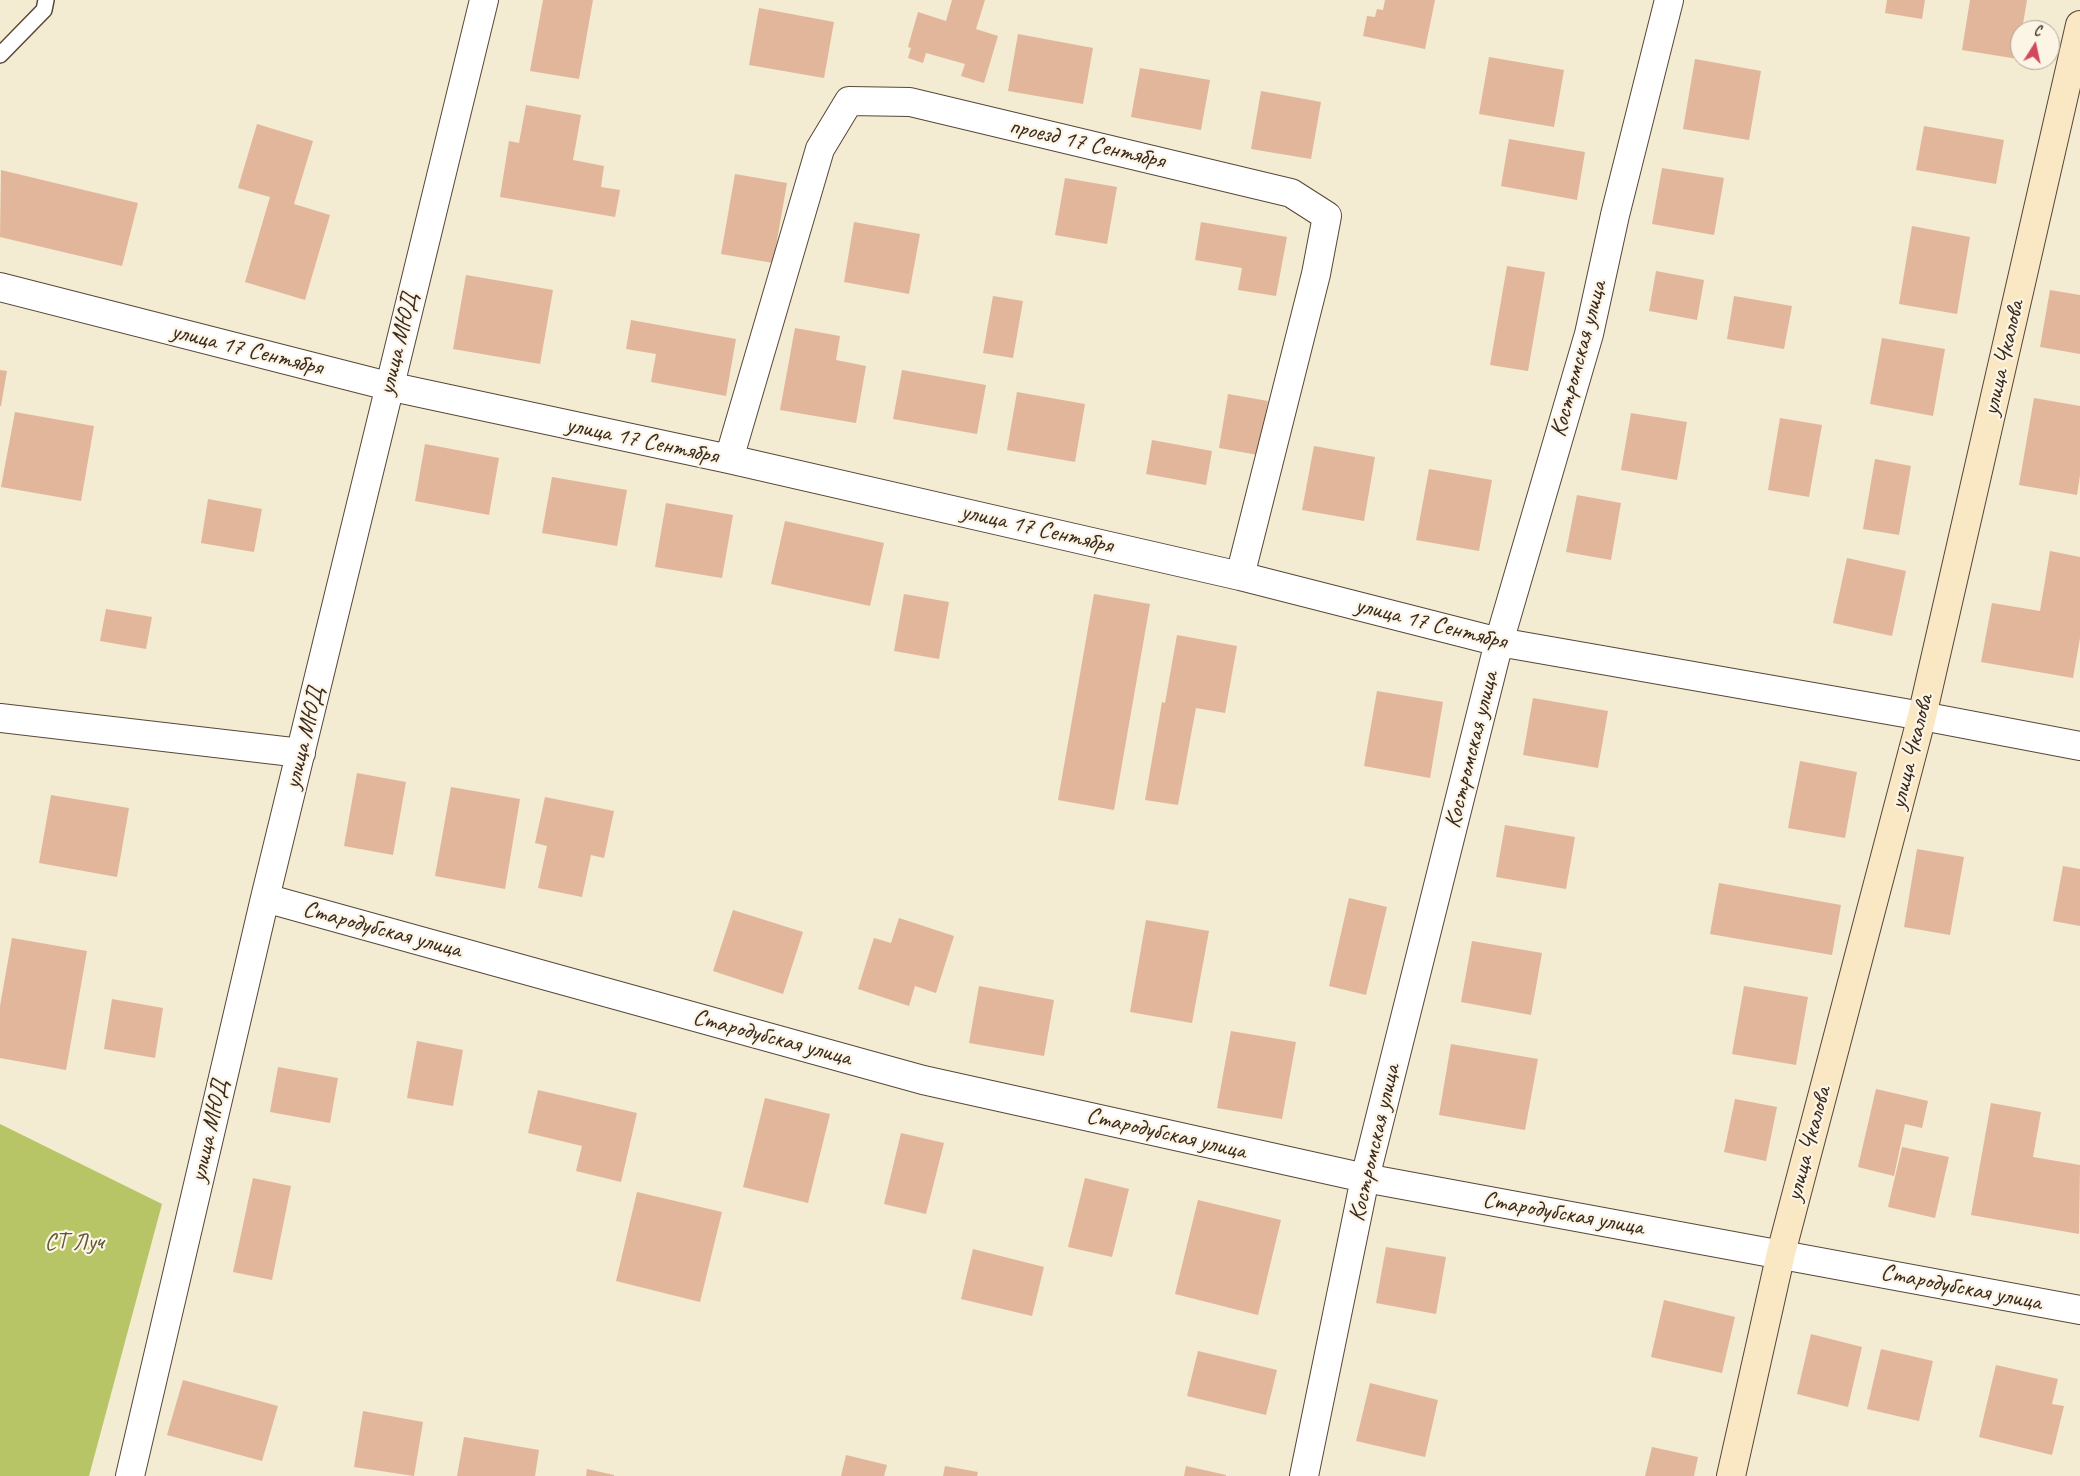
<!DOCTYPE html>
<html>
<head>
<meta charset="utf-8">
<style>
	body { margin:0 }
	#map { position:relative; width:2080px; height:1476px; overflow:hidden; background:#f3ebd2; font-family:Caveat,sans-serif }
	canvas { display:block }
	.north { position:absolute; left:2010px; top:20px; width:50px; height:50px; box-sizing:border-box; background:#fcf5e5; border:1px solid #afa495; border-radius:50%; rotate:10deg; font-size:14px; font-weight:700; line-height:20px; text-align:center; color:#3b2a1e }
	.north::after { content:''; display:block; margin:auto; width:18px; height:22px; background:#d1495b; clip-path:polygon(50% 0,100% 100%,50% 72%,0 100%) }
</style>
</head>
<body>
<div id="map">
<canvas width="2080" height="1476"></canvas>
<div class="north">С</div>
</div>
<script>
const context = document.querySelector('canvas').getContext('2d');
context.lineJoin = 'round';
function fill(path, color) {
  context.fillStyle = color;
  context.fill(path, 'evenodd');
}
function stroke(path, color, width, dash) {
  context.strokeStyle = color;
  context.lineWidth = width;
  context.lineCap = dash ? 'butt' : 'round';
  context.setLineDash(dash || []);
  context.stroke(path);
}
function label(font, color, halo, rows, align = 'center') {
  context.font = font + ' Caveat,sans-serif';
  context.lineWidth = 4.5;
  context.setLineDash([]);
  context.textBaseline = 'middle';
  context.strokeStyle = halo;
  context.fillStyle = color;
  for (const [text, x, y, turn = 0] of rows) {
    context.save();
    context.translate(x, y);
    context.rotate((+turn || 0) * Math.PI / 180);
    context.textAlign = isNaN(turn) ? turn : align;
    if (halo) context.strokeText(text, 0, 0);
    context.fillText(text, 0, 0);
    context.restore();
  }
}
fill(new Path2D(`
	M0 1124 162 1204 89 1476H0Z`), '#b8c567');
fill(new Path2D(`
	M543 0H593L579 79 530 71Z
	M952 0H985L976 29 998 36 984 83 961 76 965 64 926 53 923 63 908 58 911 48 908 47 918 12 946 21Z
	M1385 0H1435L1425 49 1363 36 1367 16 1375 17 1377 9 1383 10Z
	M1887 0H1925L1922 19 1885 13Z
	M1970 0H2027L2022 30H2020L2018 59 1962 50Z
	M759 8 834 22 824 78 749 65Z
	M1018 34 1093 48 1083 104 1008 91Z
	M1489 57 1564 70 1554 127 1479 114Z
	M1695 59 1761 71 1749 140 1683 129Z
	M1140 68 1210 80 1201 130 1131 117Z
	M1261 91 1321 102 1311 159 1251 149Z
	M526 105 581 115 573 160 604 166 601 187 620 190 615 217 500 197 509 141 519 143Z
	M257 124 313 141 294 204 330 215 305 300 245 282 270 197 238 188Z
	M1924 126 2004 140 1996 184 1916 170Z
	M1509 139 1585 152 1577 200 1501 186Z
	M1662 168 1724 178 1714 235 1652 224Z
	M1 170 138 203 122 266 0 237Z
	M735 174 787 183 773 263 721 254Z
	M1065 178 1117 187 1107 244 1055 235Z
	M854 222 920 234 909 294 844 282Z
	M1201 222 1287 237 1276 296 1238 290 1242 268 1195 260Z
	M1912 226 1970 237 1957 314 1899 304Z
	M1507 266 1545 272 1528 371 1490 365Z
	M1656 271 1704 280 1697 320 1649 311Z
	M466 275 553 290 540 364 453 349Z
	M2050 290 2080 295V354L2040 347Z
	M993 296 1023 301 1013 358 983 353Z
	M1734 296 1792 306 1784 349 1727 339Z
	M631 320 736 339 726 396 651 382 656 354 626 349Z
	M795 328 840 336 836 360 866 366 856 423 780 410Z
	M1882 338 1945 349 1933 416 1870 404Z
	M0 370 7 371 1 406H0Z
	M902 370 986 385 977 434 893 419Z
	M1017 392 1085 404 1075 462 1007 450Z
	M1228 394 1268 401 1258 455 1219 448Z
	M2034 398 2080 406V475L2077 495 2019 485Z
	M15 412 94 426 81 501 1 487Z
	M1631 413 1687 422 1677 480 1621 470Z
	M1780 418 1822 425 1809 497 1768 490Z
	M1152 440 1212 451 1206 485 1146 474Z
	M425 444 499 458 489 515 415 501Z
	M1314 446 1375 457 1364 521 1302 510Z
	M1875 459 1911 466 1899 535 1863 529Z
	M1429 469 1492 480 1479 551 1416 540Z
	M552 477 627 490 617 546 542 533Z
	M1577 495 1621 503 1611 560 1566 552Z
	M208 499 262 509 254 552 201 543Z
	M666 503 733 515 722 578 655 567Z
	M785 521 884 543 870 606 771 584Z
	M2050 551 2080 557V638L2073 678 1981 662 1992 603 2040 611Z
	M1847 558 1906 571 1892 636 1833 623Z
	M904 594 949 602 939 659 894 651Z
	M1094 594 1150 604 1114 810 1058 800Z
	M106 609 152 617 146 649 100 641Z
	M1177 635 1237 646 1225 713 1196 708 1178 805 1145 800 1162 702 1165 703Z
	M1377 691 1443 702 1430 778 1364 766Z
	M1533 698 1608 711 1598 768 1523 755Z
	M1800 761 1857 772 1845 838 1788 828Z
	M357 773 406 782 393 855 344 846Z
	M451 787 520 799 505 889 435 876Z
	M51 795 129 808 117 877 39 863Z
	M545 797 614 811 604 858 591 855 582 897 538 888 547 846 535 843Z
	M1505 825 1575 837 1566 889 1496 877Z
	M1917 849 1964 857 1950 935 1904 927Z
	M2063 866 2080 869V926L2053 921Z
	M1719 883 1841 905 1832 955 1710 934Z
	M1349 898 1387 907 1366 995 1329 986Z
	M733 910 803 932 783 994 713 971Z
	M899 918 954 936 936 993 915 986 909 1006 858 989 874 938 891 943Z
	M1146 920 1209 931 1192 1023 1130 1012Z
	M12 938 87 951 66 1070 0 1058V1006Z
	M1472 941 1542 953 1531 1015 1461 1002Z
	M979 986 1054 1000 1044 1056 969 1043Z
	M1744 986 1808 997 1796 1065 1732 1054Z
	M112 999 163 1008 155 1058 104 1049Z
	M1231 1031 1296 1042 1282 1119 1217 1108Z
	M417 1041 463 1050 453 1106 407 1098Z
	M1451 1044 1538 1059 1525 1130 1439 1115Z
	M278 1067 338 1078 330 1123 270 1112Z
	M1876 1089 1928 1101 1922 1128 1905 1124 1894 1176 1858 1167Z
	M538 1090 637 1113 621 1182 576 1171 582 1146 528 1133Z
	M765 1098 830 1114 808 1203 743 1187Z
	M1735 1099 1777 1107 1766 1161 1724 1152Z
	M1991 1103 2041 1112 2033 1157 2080 1165 2079 1234 1971 1215Z
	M901 1133 944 1143 926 1214 884 1204Z
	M1902 1147 1949 1157 1935 1218 1888 1207Z
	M253 1178 291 1186 272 1280 233 1272Z
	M1085 1178 1129 1189 1112 1257 1068 1247Z
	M637 1192 722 1212 700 1302 616 1281Z
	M1198 1200 1281 1220 1258 1315 1175 1294Z
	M1386 1247 1446 1257 1436 1314 1376 1303Z
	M973 1249 1044 1267 1032 1316 961 1299Z
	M1664 1300 1735 1317 1722 1373 1651 1357Z
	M1811 1334 1862 1347 1848 1407 1797 1394Z
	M1881 1349 1933 1361 1919 1421 1867 1409Z
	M1198 1351 1277 1370 1266 1415 1187 1396Z
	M1996 1365 2058 1379 2052 1404 2064 1406 2052 1455 1979 1437Z
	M183 1380 278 1406 262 1461 167 1435Z
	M1370 1383 1438 1400 1425 1457 1356 1441Z
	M363 1411 423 1422 414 1476 354 1467Z
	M464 1437 539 1450 535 1476H457Z
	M1652 1447 1698 1457 1694 1476H1645Z
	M846 1455 887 1465 884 1476H841Z
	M945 1466 978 1472 977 1476H943Z
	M1186 1466 1226 1475V1476H1184Z
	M587 1469 614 1475V1476H586Z`), '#e2b69b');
const lane = new Path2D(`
	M0 55 44 10 46 0`);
const street = new Path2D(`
	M0 287 388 386 729 459 1240 576 1499 642 1922 716 2080 746
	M729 459 820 149 849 101 910 102 1291 193 1327 216 1316 274 1240 576
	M0 718 301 753
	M265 898 923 1080 1365 1178 2080 1310
	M130 1476 265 898 484 0
	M1304 1476 1365 1178 1499 642 1589 334 1615 215 1669 0`);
const secondary = new Path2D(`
	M1731 1476 1781 1253 1922 716 2080 25`);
stroke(lane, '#574739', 18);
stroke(street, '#574739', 30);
stroke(secondary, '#574739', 30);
stroke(lane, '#fff', 15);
stroke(street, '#fff', 28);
stroke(secondary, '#fae7c3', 28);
label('24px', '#3b2a1e', '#fcf5e5', [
	["проезд 17 Сентября",1087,144,13],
	["улица МЮД",399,344,-76],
	["улица 17 Сентября",247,350,14],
	["улица Чкалова",2004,358,-77],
	["Костромская улица",1579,359,-75],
	["улица 17 Сентября",642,441,12],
	["улица 17 Сентября",1037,529,13],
	["улица 17 Сентября",1431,624,14],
	["улица МЮД",305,738,-76],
	["Костромская улица",1472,750,-76],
	["улица Чкалова",1912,752,-76],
	["Стародубская улица",382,930,15],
	["Стародубская улица",772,1038,15],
	["улица МЮД",210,1131,-77],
	["Стародубская улица",1166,1134,13],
	["Костромская улица",1375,1143,-77],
	["улица Чкалова",1809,1144,-75],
	["Стародубская улица",1563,1214,10],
	["Стародубская улица",1961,1288,11]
]);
label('24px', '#605834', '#fcf5e5', [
	["СТ Луч",74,1243]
]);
</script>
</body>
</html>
